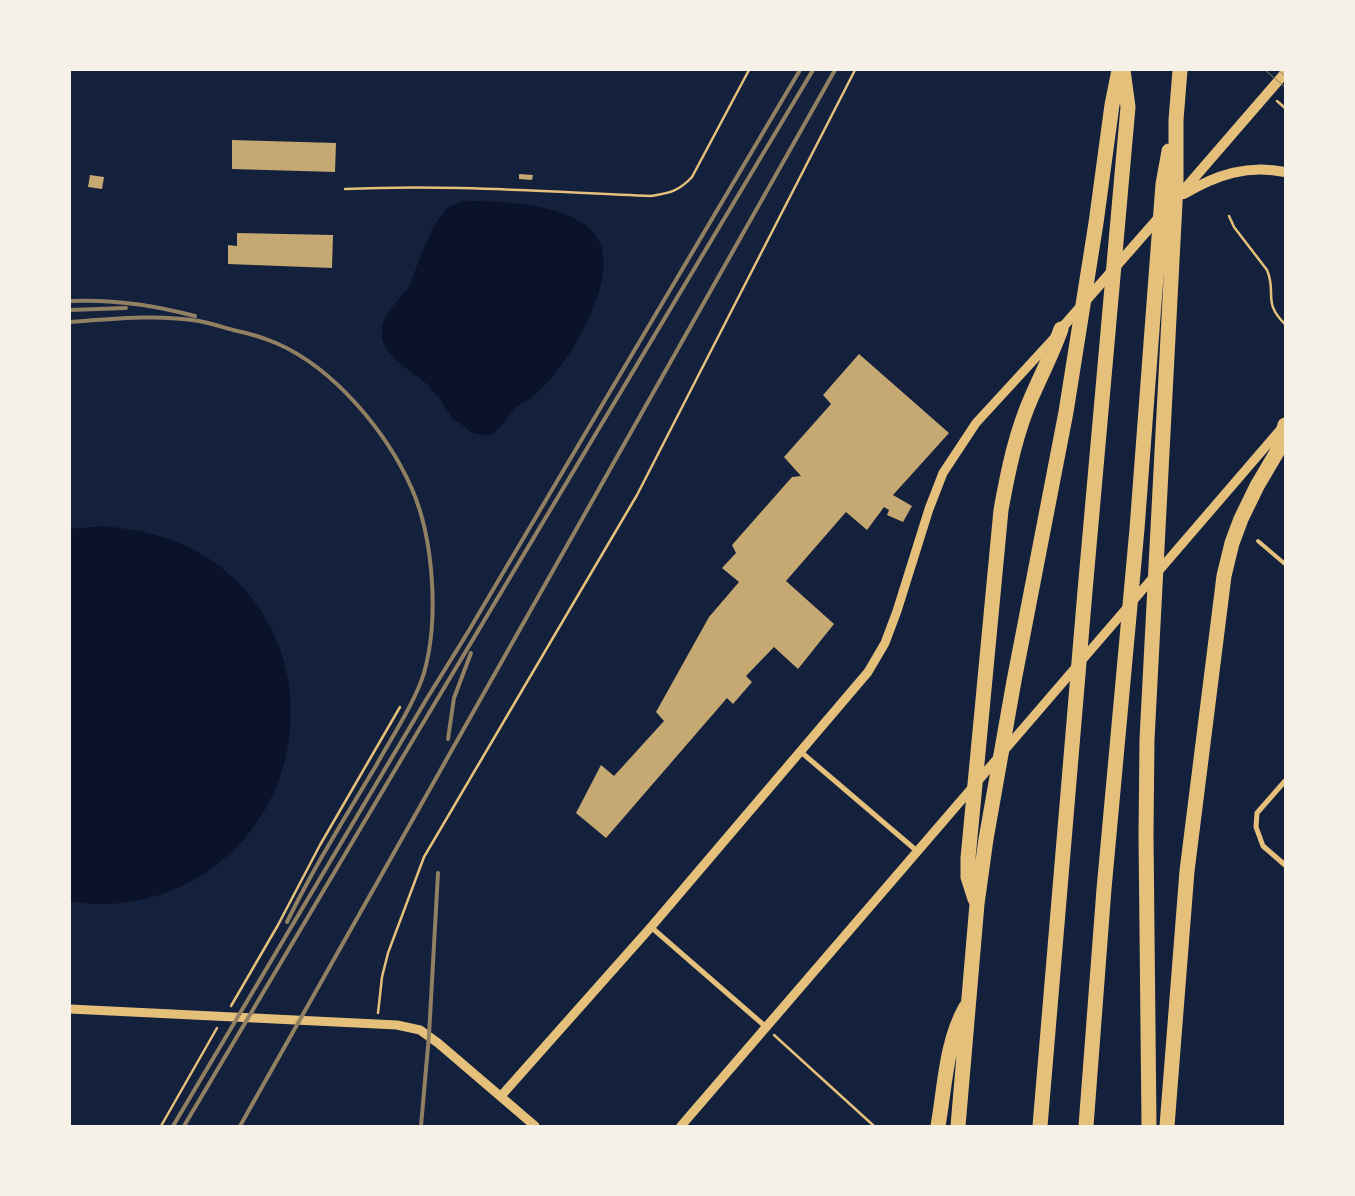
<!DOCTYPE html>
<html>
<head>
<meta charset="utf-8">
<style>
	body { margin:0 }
	#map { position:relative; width:1355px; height:1196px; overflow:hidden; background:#14213d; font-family:Quicksand,sans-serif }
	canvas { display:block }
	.frame { position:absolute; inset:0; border:71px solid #f6f1e7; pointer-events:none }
</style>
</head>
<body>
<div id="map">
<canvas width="1355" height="1196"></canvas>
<div class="frame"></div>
</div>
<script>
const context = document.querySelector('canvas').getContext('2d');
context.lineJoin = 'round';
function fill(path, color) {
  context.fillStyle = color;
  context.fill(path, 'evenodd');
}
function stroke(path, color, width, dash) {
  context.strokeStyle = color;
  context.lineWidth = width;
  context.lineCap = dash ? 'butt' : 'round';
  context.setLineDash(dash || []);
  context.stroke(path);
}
fill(new Path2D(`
	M464 201C500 201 578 203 598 239 618 275 579 343 557 371 550 380 541 390 533 396 527 401 519 404 514 409 509 414 505 422 500 427 497 431 492 433 488 436L473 433 452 418 442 402 428 385 402 365 388 352 382 340V325L388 312 409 287 422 252 434 226 448 207Z
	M102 526C136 529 166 535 196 551 327 623 320 813 190 882 154 901 111 909 70 901V529Z`), '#0b132b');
fill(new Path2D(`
	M232 140 336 143 335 172 232 169Z
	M519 174 533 175 532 180 519 179Z
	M90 175 104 177 102 189 88 187Z
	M237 233 333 235 332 268 228 264V245L237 246Z
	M859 354 949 433 893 495 912 506 903 522 887 515 889 510 884 507 867 530 846 512 786 581 834 624 798 669 774 647 746 676 752 682 733 704 727 698 606 838 576 813 601 765 614 776 664 721 656 712 709 617 739 582 722 568 736 553 732 545 792 477 801 476 784 457 831 404 823 395Z`), '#c6a872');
stroke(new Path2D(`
	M1277 101 1285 108
	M345 189C447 184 549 192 651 196 670 193 679 191 692 177L749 70
	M1229 216 1234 227 1267 270C1277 293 1262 302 1285 324
	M231 1006 278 925 320 845 400 707
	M378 1013 382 977 388 953 424 857 637 495 855 70
	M774 1035 874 1126
	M161 1126 217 1028`), '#e5c07b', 2.5);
stroke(new Path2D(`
	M1258 541 1285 564`), '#e5c07b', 4);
stroke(new Path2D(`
	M801 752 917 851
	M1285 781 1257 813 1256 827 1263 846 1285 865
	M651 927 766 1027`), '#e5c07b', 5);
stroke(new Path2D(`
	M70 1009 397 1025 420 1030 438 1043 535 1126
	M501 1096 651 927 868 672 885 643 897 611 929 509 943 473 976 423 1055 337
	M681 1126 1280 430`), '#e5c07b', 9);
stroke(new Path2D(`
	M1184 194C1216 175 1248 164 1285 172
	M1176 199 1285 73
	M1061 329 1161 215`), '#e5c07b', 10);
stroke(new Path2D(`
	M975 899 968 877V858L1001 510C1008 471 1016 432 1032 396 1042 373 1053 352 1061 329
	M938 1126C945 1086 946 1042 966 1007
	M958 1126 977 904 986 839 1014 681 1066 412 1096 223 1112 105 1119 70
	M1040 1126 1085 591 1128 107 1123 70
	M1086 1126 1104 889 1137 529 1163 184 1169 151
	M1149 1126 1146 834 1147 739 1176 184V120L1180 70
	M1167 1126 1187 871 1224 576 1232 543 1241 519 1257 486 1277 452 1285 425`), '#e5c07b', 15);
stroke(new Path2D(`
	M1265 70 1285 87
	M1278 70 1285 76`), '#918062', 1);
stroke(new Path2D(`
	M70 301C113 299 154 305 195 316
	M70 310 126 308
	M70 322C112 319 157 314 199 321 210 323 222 327 233 330 247 333 262 337 276 343 334 368 387 432 412 489 434 540 439 620 424 673 415 702 392 737 377 764 346 816 314 867 287 922
	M448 739 454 698 471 653
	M173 1126 426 700 468 632 800 70
	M184 1126C392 773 603 422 813 70
	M240 1126 835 70
	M421 1126 429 1035 438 873`), '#918062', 4);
</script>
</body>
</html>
